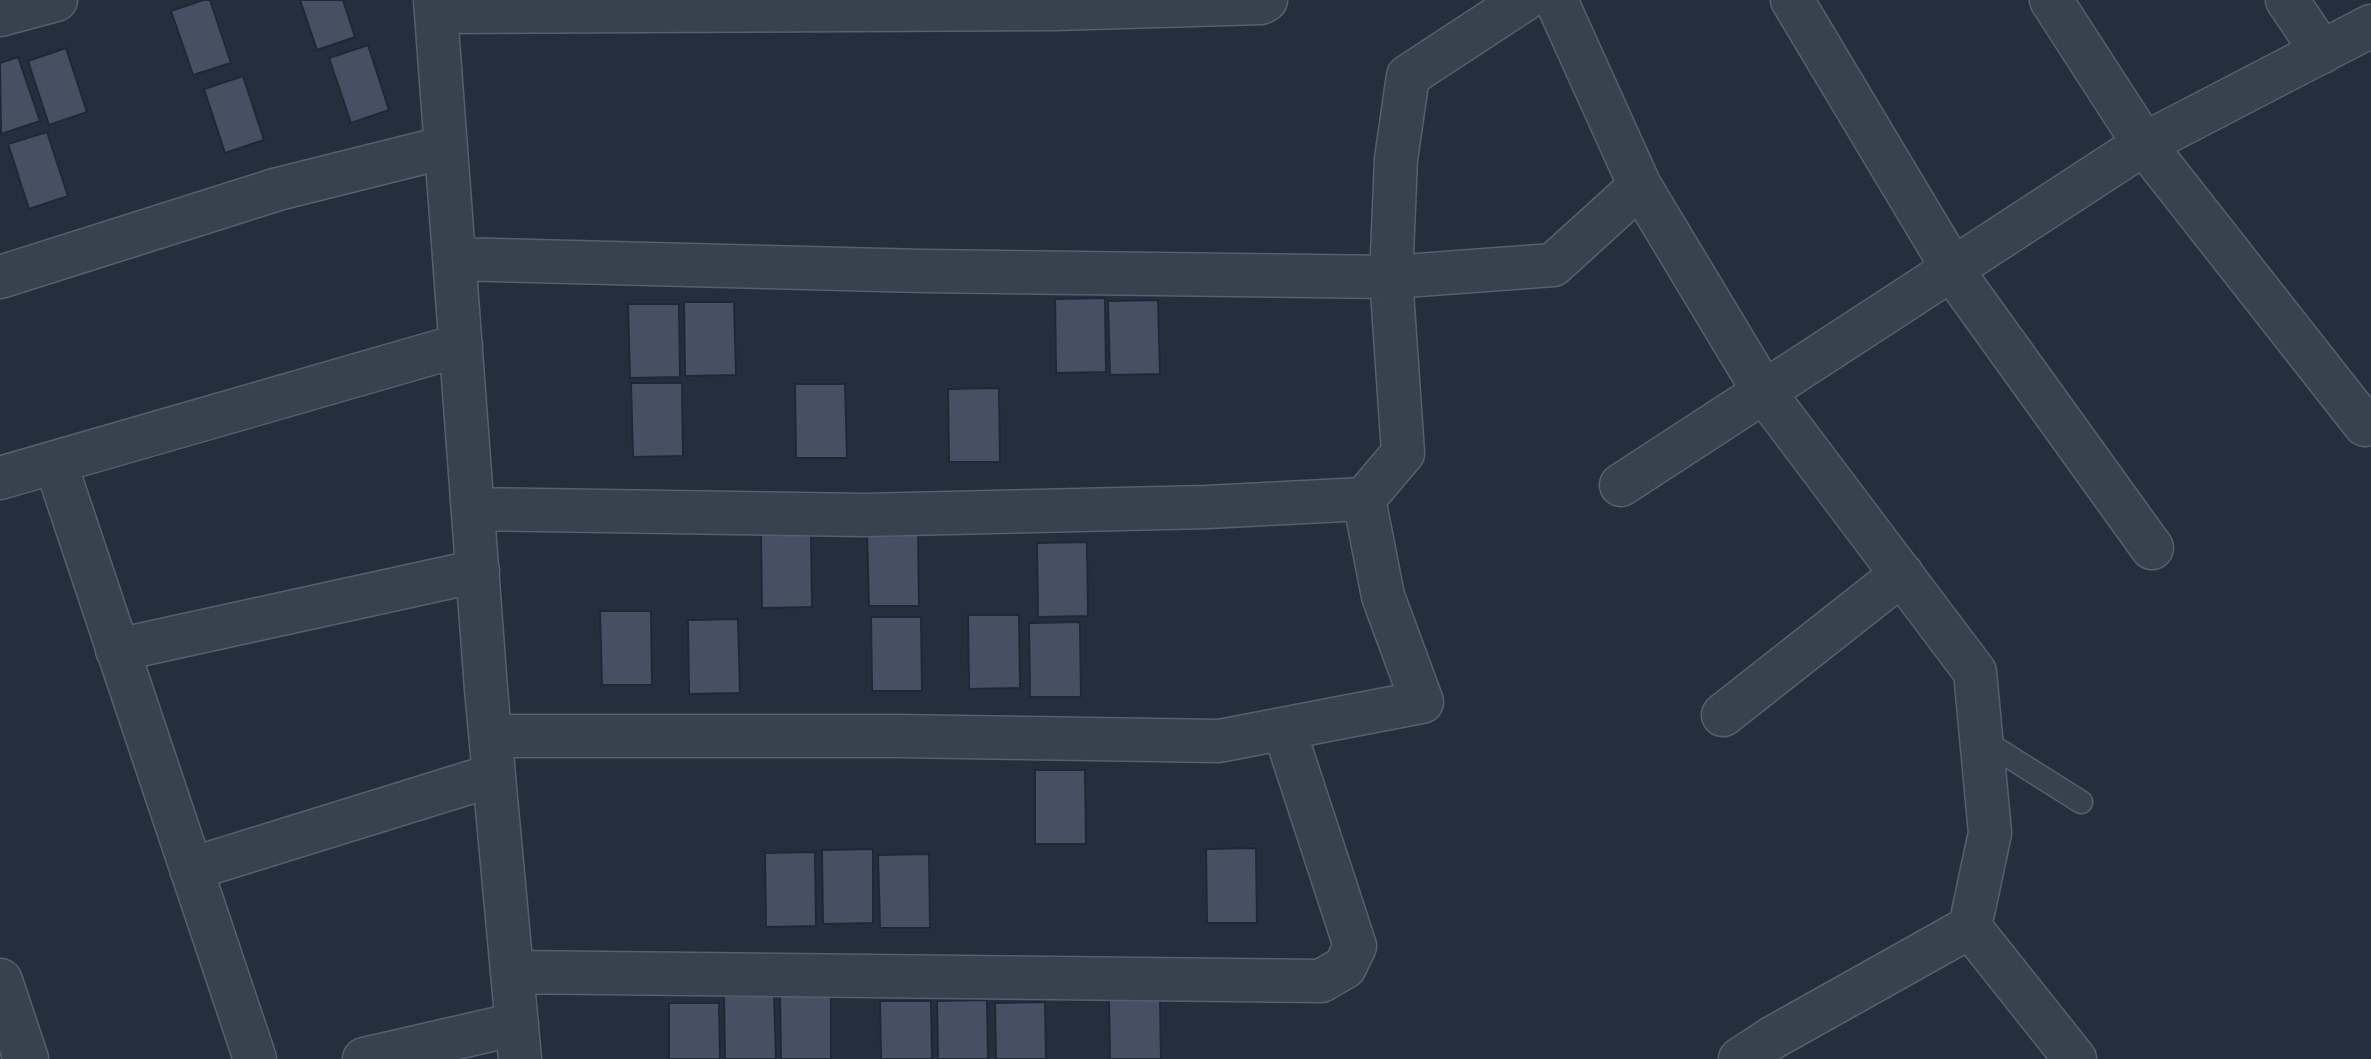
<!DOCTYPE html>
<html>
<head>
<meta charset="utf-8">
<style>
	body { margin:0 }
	canvas { display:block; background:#242f3e }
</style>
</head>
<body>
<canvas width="2371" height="1059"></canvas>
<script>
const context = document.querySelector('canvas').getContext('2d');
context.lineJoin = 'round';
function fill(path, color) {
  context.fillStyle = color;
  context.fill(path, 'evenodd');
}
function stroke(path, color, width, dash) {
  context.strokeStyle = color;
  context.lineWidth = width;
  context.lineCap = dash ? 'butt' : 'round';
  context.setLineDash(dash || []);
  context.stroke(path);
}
const building = new Path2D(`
	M203 0H210L231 63 193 75 171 11Z
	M300 0H343L355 37 317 50Z
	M368 45 389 110 351 123 329 58Z
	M66 48 87 112 49 125 28 61Z
	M18 57 40 121 1 134 0 63Z
	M243 76 264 140 225 153 204 89Z
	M47 132 68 196 29 209 8 144Z
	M1105 298 1106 372 1056 373 1055 299Z
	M1158 300 1160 374 1110 375 1108 301Z
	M684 302H734L736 375 685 376Z
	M628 304H679L680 377 630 378Z
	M631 383H682L683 456 633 457Z
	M795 384H845L847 458H796Z
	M999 388 1000 462H949L948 389Z
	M867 532H918L919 606H869Z
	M761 533H811L812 607 762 608Z
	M1087 542 1088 616 1038 617 1037 543Z
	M600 611H651L652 685H602Z
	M968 615H1019L1020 688 969 689Z
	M871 617H921L922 691H872Z
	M738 619 740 693 689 694 688 620Z
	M1080 622 1081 697H1030L1029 623Z
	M1035 770H1085L1086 844H1035Z
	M1256 848 1257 923H1207L1206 849Z
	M873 849V923L823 924 822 850Z
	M815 852 816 926 766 927 765 853Z
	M929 854 930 928H880L878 855Z
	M780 994H831V1059H781Z
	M774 995 776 1059H725L724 996Z
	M1160 998 1161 1059H1110L1109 999Z
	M987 1000 988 1059H938L937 1001Z
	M880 1001H931L932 1059H881Z
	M1045 1002 1046 1059H996L995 1003Z
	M669 1003H719L720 1059H669Z`);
fill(building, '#455162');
stroke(building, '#1f2835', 2);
const service = new Path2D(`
	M1981 739 2081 802`);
const minor = new Path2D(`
	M435 0 486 689 520 1059
	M1556 0 1640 186 1764 392 1975 672 1990 833 1970 927 1772 1038 1740 1059
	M1792 0 1962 284 2152 548
	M2051 0 2144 144 2365 425
	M2287 0 2322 52
	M436 12 1055 9 1261 3 1266 0
	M0 15 56 0
	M455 259 923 271 1391 277 1553 265 1640 186
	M0 277 278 189 446 147
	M55 462 255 1059
	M0 478 461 345
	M1621 485 2144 144 2371 26
	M473 509 864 515 1207 507 1364 499
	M117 650 478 571
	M1723 715 1902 574
	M491 736H898L1219 741 1422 702 1383 596 1364 499 1403 453 1391 277 1396 159 1408 76 1524 0
	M191 869 494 775
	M1970 927 2075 1059
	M512 972 1321 981 1345 967 1355 946 1284 729
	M364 1059 517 1024`);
const tertiary = new Path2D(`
	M0 981 26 1059`);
stroke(service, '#565f6c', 25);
stroke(minor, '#565f6c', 45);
stroke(tertiary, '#565f6c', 47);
stroke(service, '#38414e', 22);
stroke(minor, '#38414e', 42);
stroke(tertiary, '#38414e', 44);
</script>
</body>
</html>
